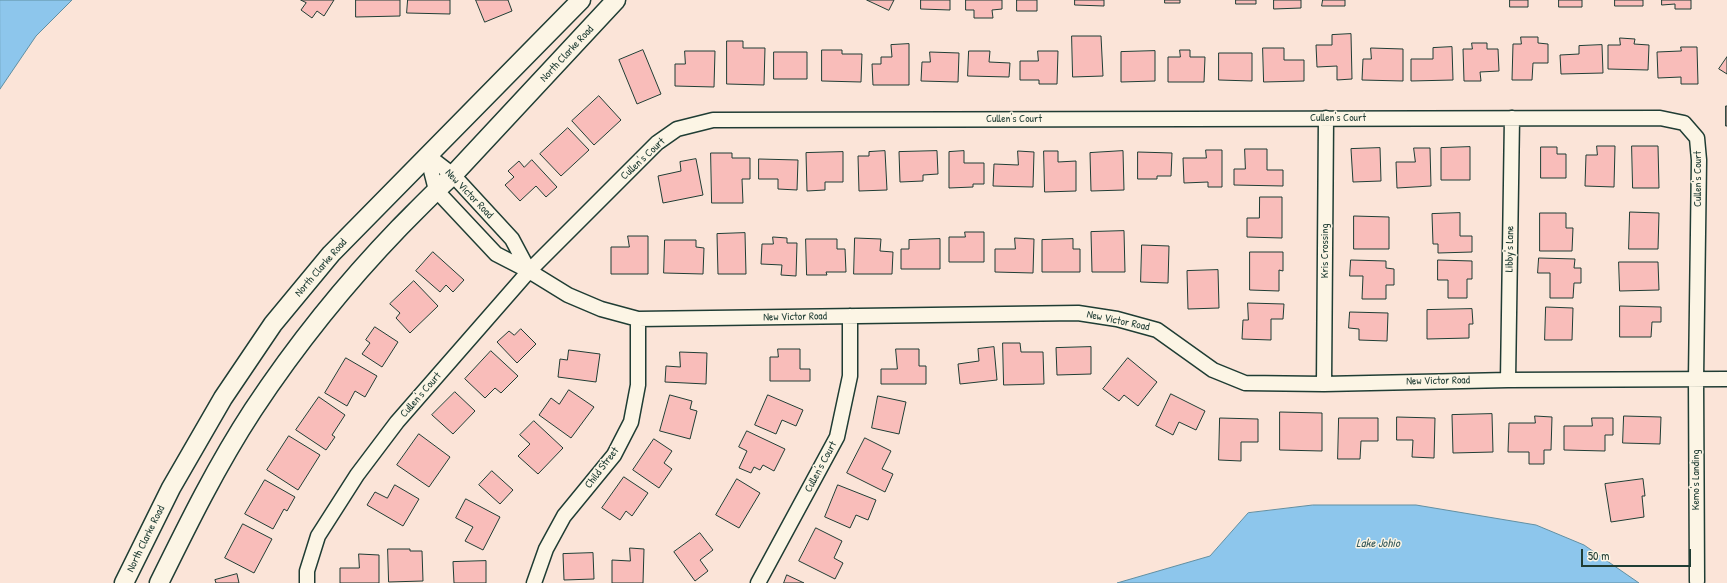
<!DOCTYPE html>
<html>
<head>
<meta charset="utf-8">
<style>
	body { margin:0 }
	#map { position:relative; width:1727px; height:583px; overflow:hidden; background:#fbe4d8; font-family:"Patrick Hand",sans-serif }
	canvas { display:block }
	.scale { position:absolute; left:1581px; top:549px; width:110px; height:18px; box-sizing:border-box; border:2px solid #1f3d34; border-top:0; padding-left:5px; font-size:12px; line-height:14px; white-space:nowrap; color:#1f3d34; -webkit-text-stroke:3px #fcf5e5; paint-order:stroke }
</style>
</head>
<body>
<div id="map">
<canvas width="1727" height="583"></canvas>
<div class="scale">50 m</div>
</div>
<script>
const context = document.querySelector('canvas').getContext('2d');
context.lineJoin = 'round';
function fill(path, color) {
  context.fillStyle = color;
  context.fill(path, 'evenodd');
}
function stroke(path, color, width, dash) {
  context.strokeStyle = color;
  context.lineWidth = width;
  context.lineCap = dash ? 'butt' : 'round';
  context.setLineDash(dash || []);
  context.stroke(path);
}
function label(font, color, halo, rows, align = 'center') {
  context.font = font + ' "Patrick Hand",sans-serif';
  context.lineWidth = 3;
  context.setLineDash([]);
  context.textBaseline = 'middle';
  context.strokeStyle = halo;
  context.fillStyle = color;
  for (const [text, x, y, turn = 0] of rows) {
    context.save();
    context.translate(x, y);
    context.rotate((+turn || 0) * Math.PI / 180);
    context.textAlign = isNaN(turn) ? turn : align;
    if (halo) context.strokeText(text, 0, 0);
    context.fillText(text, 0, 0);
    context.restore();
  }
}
const water = new Path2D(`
	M0 0H72L36 36 0 89Z
	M1313 505H1416L1536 525 1584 545 1639 583H1117L1210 556 1248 513Z`);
fill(water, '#8dc6ec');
stroke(water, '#618fa2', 1);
const building = new Path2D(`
	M301 0H334L324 16 317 11 312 18 301 10 306 3Z
	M356 0H400V16L356 17Z
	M408 0H450V14L407 13Z
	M476 0H508L512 11 485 22Z
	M867 0H894L889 10Z
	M921 0H950V10L921 9Z
	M966 0H1002V9L992 10 993 18H974V10H966Z
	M1017 0H1037V11H1017Z
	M1075 0H1104V6L1075 5Z
	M1165 0H1180V3H1165Z
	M1236 0H1256V4H1236Z
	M1274 0H1301V8L1274 9Z
	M1323 0H1345V6H1322Z
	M1510 0H1528V7H1510Z
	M1559 0H1582V7H1559Z
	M1615 0H1643V6H1615Z
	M1662 0H1691V9H1675V4L1662 5Z
	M1351 34 1352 79 1337 80V66L1317 67 1316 45H1332V35Z
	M1072 36H1101L1103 76 1073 77Z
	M1521 37H1538V43L1548 44V63H1533L1532 80H1512L1513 44H1521Z
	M1620 38 1635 39 1634 44 1649 45 1648 70 1608 69V45H1620Z
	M727 41H743V48H765L764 85 727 84Z
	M1472 43H1487V49H1498L1499 71 1480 72 1481 81H1464L1463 49H1472Z
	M909 44V85H873L872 64H881V57H892L891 45Z
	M1602 45 1603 73 1561 74 1560 55 1579 54V46Z
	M1452 47 1453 80 1411 81V59H1433V48Z
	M1681 47H1697L1698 84H1681V77L1658 78 1657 52 1681 51Z
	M1263 48H1284V60H1304V81L1264 82Z
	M1371 48 1403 49V81L1362 80 1363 59H1371Z
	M643 50 661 94 637 104 619 60Z
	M822 50H842V54H862L861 82 822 81Z
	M1180 50H1190V57H1205L1204 82H1168V57H1180Z
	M685 51H715L714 87 675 86V64H685Z
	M969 51H990L989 62 1010 63 1009 77 968 76Z
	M1038 51H1058L1057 84H1039V80H1020V61H1038Z
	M1155 51V81L1121 82V52Z
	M774 52H807V79H774Z
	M930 52 959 53 958 82 921 81 922 62H930Z
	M1219 53H1252V81L1219 80Z
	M1727 57V74L1719 69Z
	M599 96 621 120 594 145 572 121Z
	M1726 106H1727V126H1726Z
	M568 128 589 150 561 176 540 154Z
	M1597 146H1615L1614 187 1585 186 1586 155H1597Z
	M1632 146H1658L1659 188H1633Z
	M1470 147V180H1441V148Z
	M1541 147H1557V154H1566V178H1541Z
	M1380 148 1381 181 1353 182 1351 149Z
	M1414 148H1430L1431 186 1397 188 1396 162H1415Z
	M1245 149H1267V170H1283V186L1234 185V169H1245Z
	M1206 150H1222V187H1208V182L1184 183 1183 158H1206Z
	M885 151 887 190 859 191 858 156H869V152Z
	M937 151 938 174 923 175V181L900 182 899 152Z
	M964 151V163H984V184H973V187L949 188V152Z
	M1018 151 1034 152 1033 187 993 186 994 164 1018 165Z
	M1044 151H1058V162L1076 161V191L1045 192Z
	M1123 151 1124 190 1091 191 1090 153Z
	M843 152V182H825V190L807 191 806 153Z
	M1138 152 1172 153 1171 176H1157V179H1138Z
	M711 153H732V158H750V179H742L743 203H712Z
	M696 159 703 195 663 203 658 176 681 171 680 162Z
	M759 159 798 160 797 190 778 189V179H759Z
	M532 160 557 187 546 197 536 186 520 201 505 185 514 177 508 171 519 161 524 167Z
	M1260 197H1282V238L1247 237V218H1259Z
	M1630 212 1659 213 1658 249H1629Z
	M1460 213V236H1472V252L1438 253V244H1433L1432 214Z
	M1540 213H1566V228H1573L1572 251H1540Z
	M1354 216 1389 217V249H1354Z
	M1124 231 1125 272H1092L1091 232Z
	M965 232H984V262H949V237H965Z
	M745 233 746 274H718L717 234Z
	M628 236H648V274H611V247H629Z
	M773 237 787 238V243H797L796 276 781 275 782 265 761 264 762 244H773Z
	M855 238 881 239 880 251 893 252 892 274H854Z
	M1015 238 1034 239 1033 273 995 272V249H1015Z
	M806 239H837V249H845L846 272H826L827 275H807Z
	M940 239V269H901V249H909V240Z
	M1073 239V249H1080V272H1042V240Z
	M665 240H696V247L704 248 703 274 664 273Z
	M1142 245 1169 246 1168 283 1141 282Z
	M433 252 464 280 453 292 446 285 440 292 416 271Z
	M1250 252H1283V271L1279 270V291L1250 290Z
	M1539 258 1575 259 1574 268H1581V283H1574L1573 298H1550V273H1538Z
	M1351 260 1386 261V268L1394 269V285H1386V299H1362L1363 276H1350Z
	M1438 260 1472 261V279H1467V298H1448V280H1438Z
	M1619 262H1658L1659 290 1620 291Z
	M1218 270 1219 308 1188 309 1187 271Z
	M414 281 438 306 410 333 396 318 400 313 390 304Z
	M1248 303 1284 304 1283 319H1271V340L1242 339 1243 320H1248Z
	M1620 306 1661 307V322H1652L1651 337H1620Z
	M1546 307 1573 308 1572 340H1545Z
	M1472 309 1473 324H1469V338L1427 339V310Z
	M1350 312 1388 313 1387 341 1359 340V329L1349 328Z
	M375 327 398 342 382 367 362 354 370 343 366 340Z
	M521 329 536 344 517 363 497 342 509 331 514 335Z
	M1003 343H1020L1021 352H1043L1044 384 1004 385Z
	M994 347 997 380 960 384 958 364 979 361 978 349Z
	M1091 347V374L1057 375 1056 348Z
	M778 349H800V369H810V381H770V357H778Z
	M896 349H919V366H926V384H881V369H897Z
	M569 350 600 354 596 382 558 377 560 359 567 360Z
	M491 351 518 376 501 393 495 388 485 398 465 379Z
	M680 352 707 353 706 384 665 382 666 366 680 367Z
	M346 358 377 376 365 397 355 391 347 406 325 393Z
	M1128 358 1157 382 1138 406 1124 395 1119 401 1103 389Z
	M569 390 594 407 571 438 539 415 551 398 559 404Z
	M455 392 475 411 453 434 432 415Z
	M1171 394 1205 411 1196 430 1179 422 1173 435 1156 426Z
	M670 395 692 401 690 409 697 411 690 439 660 431Z
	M768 395 803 410 796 426 782 420 776 434 755 425Z
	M878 396 906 402 899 434 872 428Z
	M319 397 345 415 332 435 335 437 326 450 296 430Z
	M1280 412 1322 413V451L1280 450Z
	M1492 414 1493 452 1453 453 1452 415Z
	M1535 416 1552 417 1551 450H1544V464H1529V452H1508L1509 423H1535Z
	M1624 416 1661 417 1660 444 1623 443Z
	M1397 417 1435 418 1434 458 1412 457 1413 440H1397Z
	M1220 418 1258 419V442H1241V461L1219 460Z
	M1339 418H1378V441H1361L1360 459H1338Z
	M1592 418H1613V435H1605V451L1564 450V426H1592Z
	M534 421 563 448 538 474 518 456 530 444 520 435Z
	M747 431 785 449 774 471 763 465 760 470 754 467 751 473 739 468 747 451 739 447Z
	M419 434 450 457 429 487 397 465Z
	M289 436 320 455 298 490 267 470Z
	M865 438 891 451 882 469 893 474 885 492 847 473Z
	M654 439 672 451 664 463 672 469 659 488 633 470Z
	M492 471 513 490 500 504 479 485Z
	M624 477 648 493 632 516 626 511 620 520 602 508Z
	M737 479 760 493 739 528 716 515Z
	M1643 479 1645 496H1642L1644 517 1611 522 1605 484Z
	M265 480 295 497 287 511 284 509 273 529 245 514Z
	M395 485 419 499 403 526 367 505 375 492 387 498Z
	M838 485 876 500 868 520 856 515 850 528 825 517Z
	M466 499 500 517 483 550 465 541 473 527 456 518Z
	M243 524 272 539 254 573 225 558Z
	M816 528 842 541 834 558 843 563 835 579 799 561Z
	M700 533 713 550 700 560 708 571 695 581 674 552Z
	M630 548 644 549 643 583H612V560L630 561Z
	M388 549H410V551H422L423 581 389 582Z
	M593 553 594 579 564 580 563 554Z
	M359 554 379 555V583H340V568H359Z
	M486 561V583H454L453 562Z
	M237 574 239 583H216L215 580Z
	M787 575 804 583H784Z`);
fill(building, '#f9bdba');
stroke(building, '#1f3d34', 1);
const minor = new Path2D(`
	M427 155 436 190 496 254 529 271 568 295 601 309 638 319 1078 313 1117 319 1157 330 1213 370 1245 383 1324 384 1508 380 1727 379
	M427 155 453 175 512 239 529 271
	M1508 380 1512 118
	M1324 384 1326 118
	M307 583V571L318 536 357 475 397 422 529 271 657 143 677 129 713 120 1660 118 1684 123 1697 138 1699 160 1696 379 1697 581
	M534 583 546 549 564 516 614 455 631 422 638 385V319
	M758 583 837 437 850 376V316`);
const tertiary = new Path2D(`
	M124 583 171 488 223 398 273 324 331 254 581 0
	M159 583C188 524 217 465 253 410 296 345 345 284 399 228 417 210 434 192 453 175L616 0`);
stroke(minor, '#1f3d34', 17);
stroke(tertiary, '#1f3d34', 21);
stroke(minor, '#fcf5e5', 14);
stroke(tertiary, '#fcf5e5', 18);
label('11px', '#1f3d34', '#fcf5e5', [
	["North Clarke Road",567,54,-47],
	["Cullen's Court",1338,118],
	["Cullen's Court",1014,119],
	["Cullen's Court",643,159,-43],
	["Cullen's Court",1698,179,-90],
	["New Victor Road",469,194,46],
	["Libby's Lane",1510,249,-89],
	["Kris Crossing",1325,251,-90],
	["North Clarke Road",321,268,-49],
	["New Victor Road",795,317,-1],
	["New Victor Road",1118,321,12],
	["New Victor Road",1438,381,-1],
	["Cullen's Court",421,395,-49],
	["Cullen's Court",821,467,-62],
	["Child Street",602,468,-53],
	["Kemo's Landing",1696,480,-90],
	["North Clarke Road",146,539,-64]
]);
label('italic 12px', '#355859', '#fcf5e5', [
	["Lake Johio",1378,544]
]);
</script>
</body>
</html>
